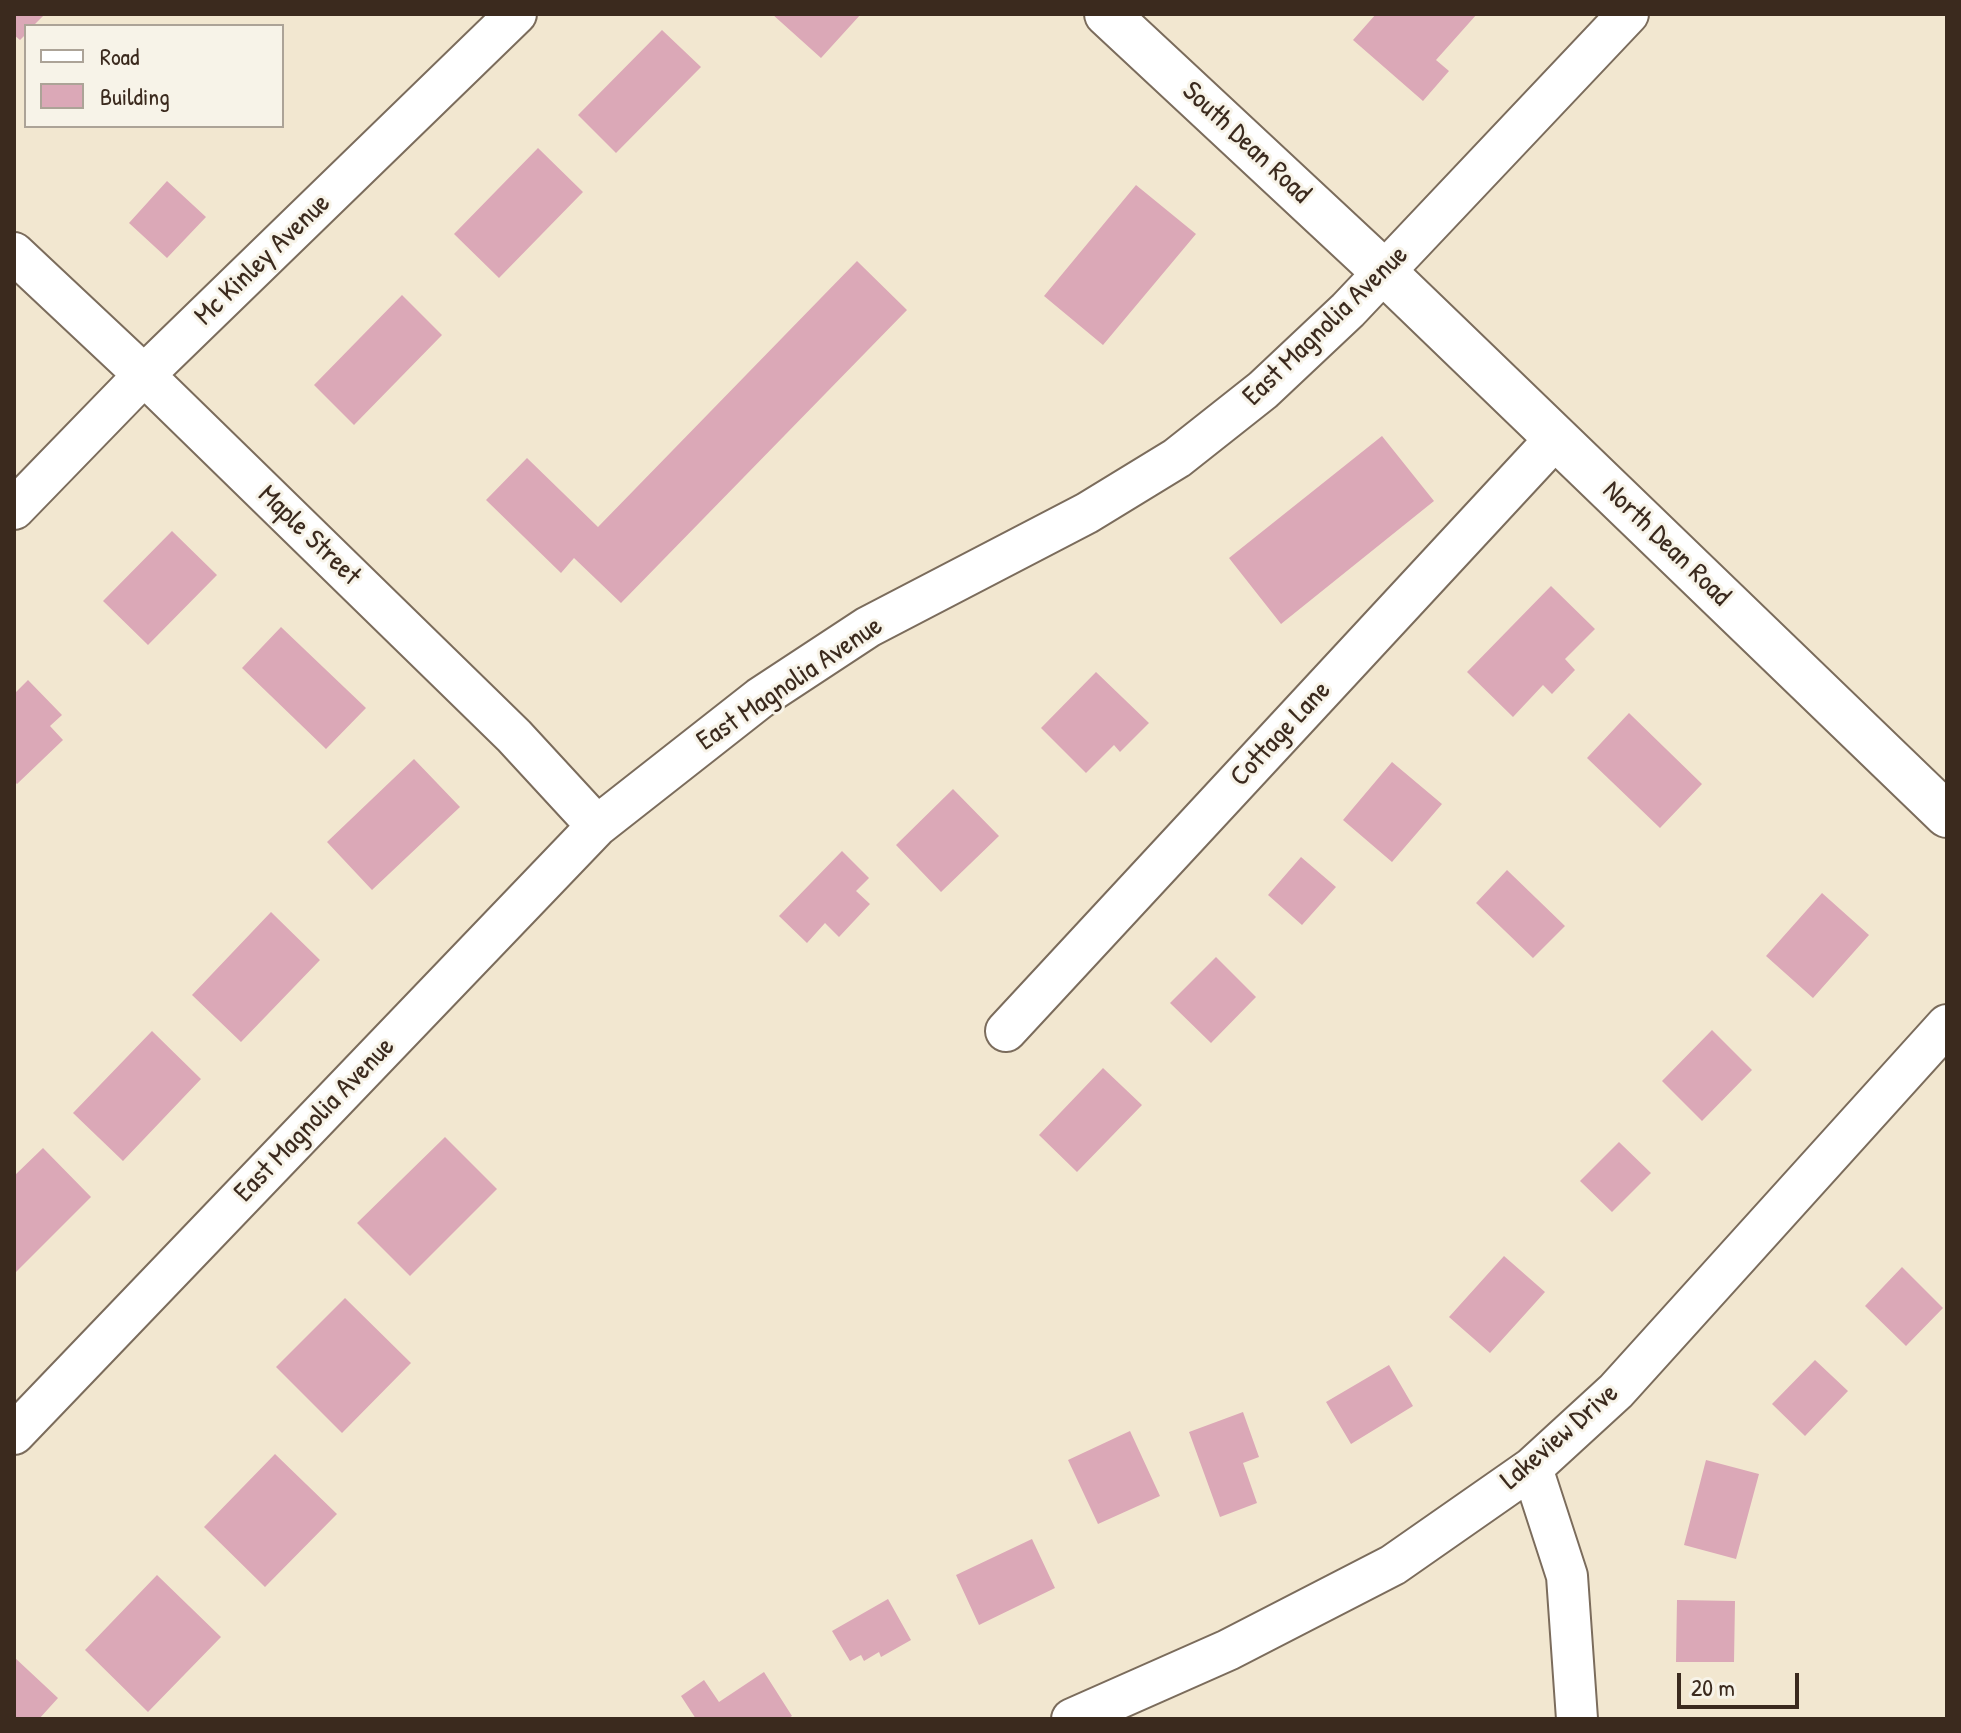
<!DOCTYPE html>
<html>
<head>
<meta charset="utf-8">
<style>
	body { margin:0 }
	#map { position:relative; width:1961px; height:1733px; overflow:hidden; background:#f2e7d0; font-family:"Patrick Hand",sans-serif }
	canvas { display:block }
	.frame { position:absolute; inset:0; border:16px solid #3b2a1e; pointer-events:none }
	.legend { position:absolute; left:24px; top:24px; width:260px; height:104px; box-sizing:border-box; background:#f7f3e8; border:2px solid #aca397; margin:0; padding:10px 14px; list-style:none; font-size:24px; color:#3b2a1e }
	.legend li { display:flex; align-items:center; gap:16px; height:40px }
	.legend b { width:40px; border:2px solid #aca397 }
	.scale { position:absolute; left:1677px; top:1673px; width:122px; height:36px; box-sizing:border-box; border:4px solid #3b2a1e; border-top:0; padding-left:10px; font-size:24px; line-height:28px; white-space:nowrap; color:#3b2a1e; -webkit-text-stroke:6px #f7f3e8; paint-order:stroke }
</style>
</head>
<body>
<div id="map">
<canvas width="1961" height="1733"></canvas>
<div class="frame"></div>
<ul class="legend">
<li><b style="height:10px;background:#fff"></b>Road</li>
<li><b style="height:22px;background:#dba8b7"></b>Building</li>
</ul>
<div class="scale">20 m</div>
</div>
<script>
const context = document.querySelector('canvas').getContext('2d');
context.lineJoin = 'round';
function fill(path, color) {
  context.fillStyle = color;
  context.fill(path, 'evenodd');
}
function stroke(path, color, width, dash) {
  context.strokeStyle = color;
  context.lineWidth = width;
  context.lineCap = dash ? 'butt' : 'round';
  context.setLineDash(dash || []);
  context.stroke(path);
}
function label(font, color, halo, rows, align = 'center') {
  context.font = font + ' "Patrick Hand",sans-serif';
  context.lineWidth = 6;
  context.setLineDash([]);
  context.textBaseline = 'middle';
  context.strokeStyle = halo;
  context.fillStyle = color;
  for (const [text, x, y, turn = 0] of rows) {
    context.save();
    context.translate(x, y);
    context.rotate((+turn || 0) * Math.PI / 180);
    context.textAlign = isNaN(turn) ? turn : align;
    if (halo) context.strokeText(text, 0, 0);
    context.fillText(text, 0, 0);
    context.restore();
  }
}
fill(new Path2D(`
	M14 14H45L33 26H26V34L20 40 14 35Z
	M772 14H861L821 58Z
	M1376 14H1477L1436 60 1449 71 1423 101 1353 40Z
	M662 30 701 67 616 153 578 115Z
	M538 148 583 192 499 278 454 234Z
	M167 181 206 217 167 258 129 223Z
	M1136 185 1196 234 1103 345 1044 296Z
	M857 261 907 310 621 603 574 558 561 573 486 500 527 458 598 527Z
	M402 295 442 335 354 425 314 385Z
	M1382 436 1434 501 1281 624 1229 558Z
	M172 531 217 575 148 645 103 601Z
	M1551 586 1595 629 1565 659 1575 670 1552 694 1543 685 1513 717 1467 672Z
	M281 627 366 708 326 749 242 668Z
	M1096 672 1149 723 1120 752 1114 745 1086 773 1041 728Z
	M28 680 62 715 50 726 63 740 17 784 14 781V694Z
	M1629 713 1702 784 1660 828 1587 758Z
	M414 759 460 807 372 890 327 842Z
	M1392 762 1442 804 1392 862 1343 820Z
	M953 789 999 836 941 892 896 845Z
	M842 851 869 878 856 891 870 904 839 937 825 923 807 943 779 916Z
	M1301 857 1336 887 1302 925 1268 895Z
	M1507 870 1565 926 1533 958 1476 903Z
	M1822 893 1869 935 1813 998 1766 956Z
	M271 912 320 960 241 1042 192 995Z
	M1216 957 1256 997 1211 1043 1170 1003Z
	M1712 1030 1752 1070 1702 1121 1662 1081Z
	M152 1031 201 1079 123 1161 73 1113Z
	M1103 1068 1142 1105 1077 1172 1039 1135Z
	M445 1137 497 1189 410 1276 357 1223Z
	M1619 1142 1651 1173 1612 1212 1580 1181Z
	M43 1148 91 1197 14 1274V1176Z
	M1504 1256 1545 1292 1490 1353 1449 1317Z
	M1902 1267 1943 1308 1906 1346 1865 1306Z
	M345 1298 411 1363 342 1433 276 1367Z
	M1815 1360 1848 1391 1805 1436 1772 1404Z
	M1389 1365 1413 1406 1351 1444 1326 1402Z
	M1243 1412 1259 1457 1243 1463 1257 1503 1220 1517 1189 1432Z
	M1130 1431 1160 1496 1098 1524 1068 1460Z
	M275 1454 337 1514 265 1587 204 1527Z
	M1706 1460 1759 1474 1736 1559 1684 1545Z
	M1032 1539 1055 1588 979 1625 956 1575Z
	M157 1575 221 1637 148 1712 85 1650Z
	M888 1599 911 1640 881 1657 879 1652 864 1661 861 1655 850 1661 832 1631Z
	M1677 1600 1735 1601 1734 1662H1676Z
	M14 1657 58 1698 39 1719H14Z
	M764 1672 792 1716 787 1719H696L681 1696 704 1680 719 1702Z`), '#dba8b7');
const minor = new Path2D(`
	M14 253 144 375 514 736 597 826
	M14 509 144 375 516 14
	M1006 1031 1556 438
	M14 1434 597 826 760 698 868 627 1087 513 1177 458 1263 390 1348 310 1628 14
	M1532 1468 1567 1576 1577 1719
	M1072 1719 1228 1650 1393 1565 1532 1468 1616 1391 1947 1025`);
const tertiary = new Path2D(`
	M1107 14 1385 273 1947 815`);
stroke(minor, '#7b6c5c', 44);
stroke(tertiary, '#7b6c5c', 48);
stroke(minor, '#fff', 40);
stroke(tertiary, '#fff', 44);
label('28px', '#3b2a1e', '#f7f3e8', [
	["South Dean Road",1246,143,43],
	["Mc Kinley Avenue",263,260,-44],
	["East Magnolia Avenue",1326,326,-44],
	["Maple Street",309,536,44],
	["North Dean Road",1666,544,44],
	["East Magnolia Avenue",790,684,-34],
	["Cottage Lane",1281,734,-47],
	["East Magnolia Avenue",315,1120,-46],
	["Lakeview Drive",1560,1437,-41]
]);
</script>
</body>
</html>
